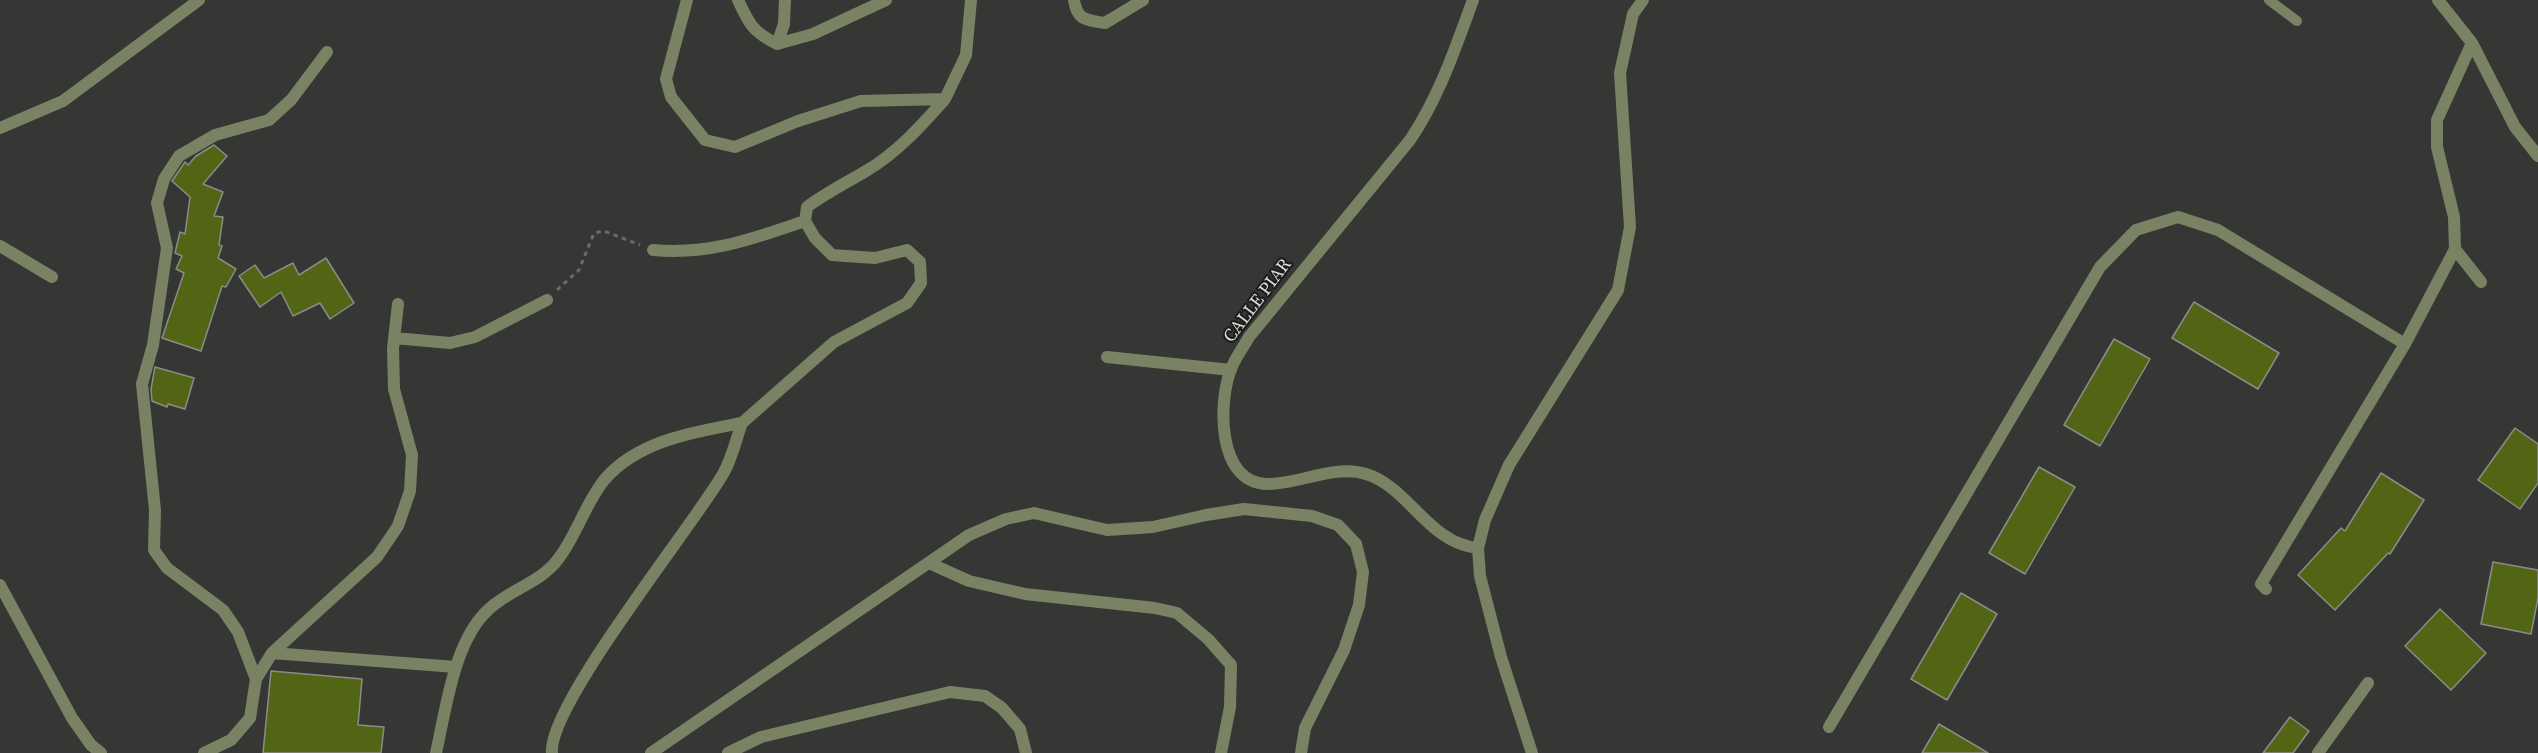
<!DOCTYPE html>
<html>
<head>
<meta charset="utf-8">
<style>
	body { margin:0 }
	canvas { display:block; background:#363735 }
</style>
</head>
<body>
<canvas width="2538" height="753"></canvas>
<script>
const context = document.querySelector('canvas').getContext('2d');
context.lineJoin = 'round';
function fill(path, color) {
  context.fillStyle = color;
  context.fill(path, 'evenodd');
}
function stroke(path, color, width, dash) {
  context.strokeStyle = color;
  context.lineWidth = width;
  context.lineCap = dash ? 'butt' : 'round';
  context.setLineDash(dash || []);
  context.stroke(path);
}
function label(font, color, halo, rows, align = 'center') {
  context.font = font + ' "Source Serif 4",serif';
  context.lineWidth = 4.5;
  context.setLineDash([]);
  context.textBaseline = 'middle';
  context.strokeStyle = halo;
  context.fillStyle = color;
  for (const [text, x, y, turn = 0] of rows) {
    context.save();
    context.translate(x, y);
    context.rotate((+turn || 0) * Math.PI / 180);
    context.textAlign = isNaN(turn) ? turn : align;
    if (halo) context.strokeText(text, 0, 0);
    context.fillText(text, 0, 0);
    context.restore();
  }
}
const building = new Path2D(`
	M214 145 227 156 203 184 223 192 214 216 223 217 219 245 222 246 218 258 236 269 226 287 222 286 201 351 162 338 184 273 176 269 182 256 175 253 180 232 185 234 190 197 172 181 185 162 188 165 196 156Z
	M326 258 354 303 330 319 320 303 293 316 281 292 260 307 239 276 255 265 264 278 293 263 299 275Z
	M2194 302 2279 353 2258 389 2172 338Z
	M2114 339 2150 359 2100 446 2064 425Z
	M155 367 194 378 185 409 168 404 167 407 152 401 151 389Z
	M2515 428 2538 444V483L2520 509 2478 480Z
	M2039 467 2075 487 2025 574 1989 553Z
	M2381 473 2424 500 2390 554 2388 553 2335 610 2298 575 2341 528 2345 531Z
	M2493 562 2538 570V598L2531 634 2481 624Z
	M1961 593 1997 614 1947 700 1911 679Z
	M2440 609 2486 653 2451 690 2405 646Z
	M271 671 362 679 358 725 384 727 381 753H263Z
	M2290 717 2309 731 2293 753H2263Z
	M1939 724 1988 753H1922Z`);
fill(building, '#526515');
stroke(building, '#8b8c89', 1.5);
stroke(new Path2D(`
	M557 290 579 270 594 233 604 231 640 245`), '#6a6b69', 3, [4.5, 4.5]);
stroke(new Path2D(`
	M2269 0 2297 21`), '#798364', 10);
stroke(new Path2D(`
	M687 0 666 79 671 97 705 140 735 147 798 121 861 101 945 99C922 125 897 153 866 171 846 183 826 193 807 207L805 221 815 238 832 255 875 258 907 250 920 262 921 283 907 303 834 342 742 423
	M738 0C749 24 753 32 777 44L784 24 785 0
	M1074 0C1077 21 1087 20 1105 23L1143 0
	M1473 0C1455 49 1439 97 1410 140L1249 337C1243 348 1235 358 1231 369 1218 402 1217 482 1266 484 1298 485 1333 464 1366 474 1409 487 1429 544 1478 548
	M2438 0 2472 43 2515 127 2538 156
	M777 44 813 34 886 0
	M945 99 966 55 971 0
	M0 128 63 101 199 0
	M0 246 52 277
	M2455 249 2481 282
	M653 250C710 255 752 239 805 221
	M394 338 450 343 475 337 547 300
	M1107 357 1231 370
	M929 563 969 581 1025 594 1155 608 1177 613 1208 639 1231 665 1230 707 1221 753
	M0 585 72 718 91 745 101 753
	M2266 589 2261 584 2405 344 2455 249 2454 217 2437 147V120L2472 43
	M272 653 456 667
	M256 679 238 632 223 610 167 568 154 550 155 510 142 384 153 345 167 248 157 203 164 179 179 156 215 135 269 120 291 100 327 52
	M1829 727 2100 267 2136 230 2178 217 2218 230 2405 344
	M204 753 231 740 250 718 256 679 272 653 377 557 398 526 410 491 412 455 394 389 393 348 398 304
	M436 753C446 709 454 640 489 609 510 589 541 583 559 558 577 534 586 502 605 479 639 440 695 432 742 423 736 439 732 459 723 474 693 526 547 706 552 753
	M651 753 969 535 1006 519 1034 513 1107 530 1153 527 1206 515 1244 509 1312 516 1338 525 1356 544 1363 572 1359 605 1344 650 1305 728 1301 753
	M728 753 761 737 950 692 985 696 1002 708 1020 729 1026 753
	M1532 753 1501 657 1480 576 1478 548 1485 520 1509 465 1618 290 1630 227 1620 73 1633 14 1643 0
	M2318 753 2368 683`), '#798364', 12);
label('18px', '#dededd', '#1e1e1d', [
	["CALLE PIAR",1258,301,-53]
]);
</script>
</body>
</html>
